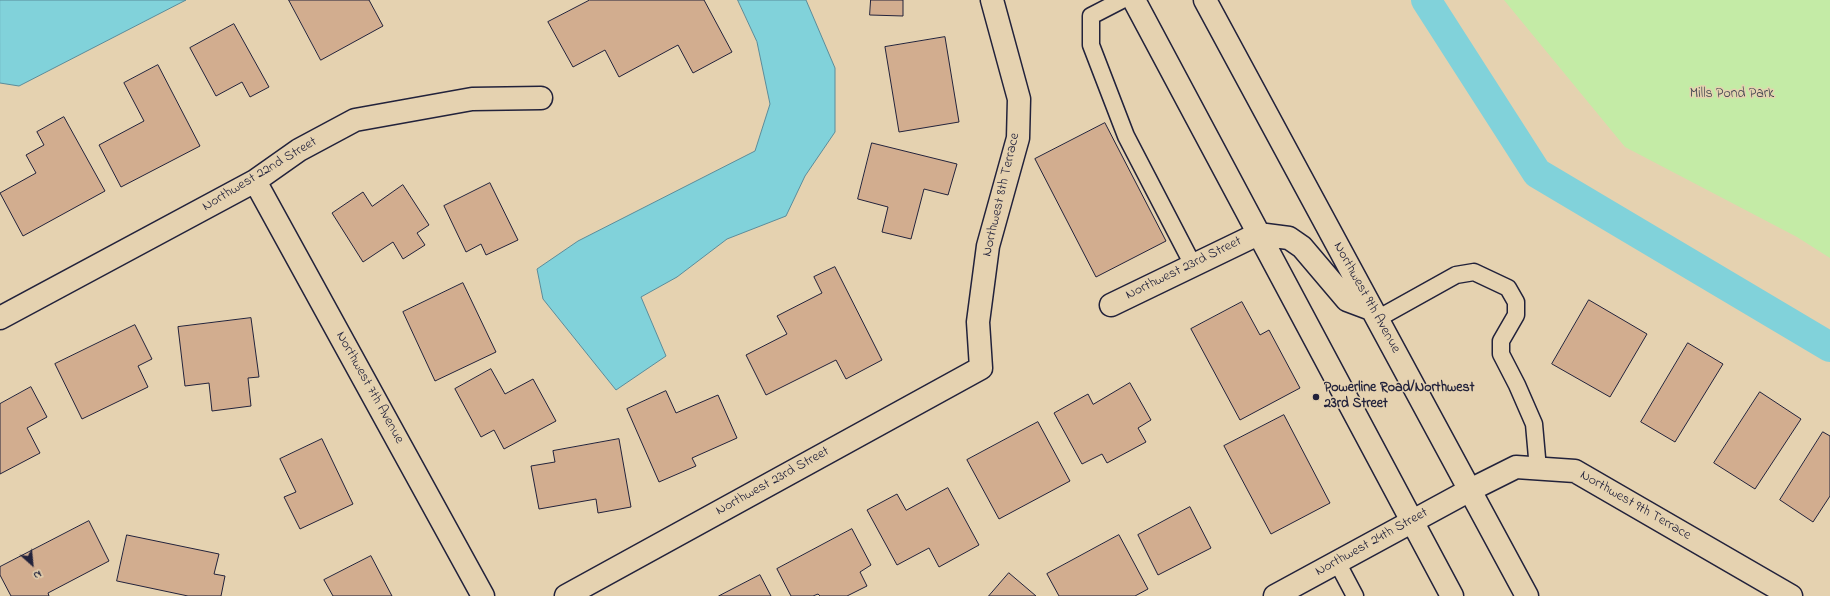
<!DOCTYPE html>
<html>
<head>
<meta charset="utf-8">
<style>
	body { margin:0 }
	#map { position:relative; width:1830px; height:596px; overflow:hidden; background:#e5d2b0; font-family:"Indie Flower",sans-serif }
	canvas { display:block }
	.north { position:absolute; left:12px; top:544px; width:40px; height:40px; -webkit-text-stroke:3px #e5d2b0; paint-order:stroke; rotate:153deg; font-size:11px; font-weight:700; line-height:16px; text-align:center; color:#22223b }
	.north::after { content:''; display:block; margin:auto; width:14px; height:18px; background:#22223b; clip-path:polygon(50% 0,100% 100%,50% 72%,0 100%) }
</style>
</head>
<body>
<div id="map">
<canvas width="1830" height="596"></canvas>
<div class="north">N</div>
</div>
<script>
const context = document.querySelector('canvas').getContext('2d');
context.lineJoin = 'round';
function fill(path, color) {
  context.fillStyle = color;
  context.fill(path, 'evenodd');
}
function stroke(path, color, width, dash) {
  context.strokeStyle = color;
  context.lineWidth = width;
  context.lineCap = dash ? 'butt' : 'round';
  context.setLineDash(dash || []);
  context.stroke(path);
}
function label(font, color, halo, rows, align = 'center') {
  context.font = font + ' "Indie Flower",sans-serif';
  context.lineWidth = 3;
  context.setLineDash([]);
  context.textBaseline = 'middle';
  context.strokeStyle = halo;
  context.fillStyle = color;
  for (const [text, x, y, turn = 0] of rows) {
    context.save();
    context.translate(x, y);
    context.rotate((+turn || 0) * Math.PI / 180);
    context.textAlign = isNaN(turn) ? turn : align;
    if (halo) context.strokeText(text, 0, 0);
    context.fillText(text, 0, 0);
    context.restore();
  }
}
fill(new Path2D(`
	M1504 0H1830V258L1797 237 1625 147Z`), '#c4eba6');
const water = new Path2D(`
	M0 0H186L19 86 0 83Z
	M738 0H806L835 68V132L805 176 786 216 727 239 677 277 641 297 666 356 616 390 543 299 537 269 578 241 755 151 770 104 757 42Z`);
fill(water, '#81d2da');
stroke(water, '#5b8c9a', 1);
stroke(new Path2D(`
	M1426 0 1537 173 1830 347`), '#81d2da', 30);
const building = new Path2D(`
	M289 0H369L383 26 321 60Z
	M590 0H704L732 52 693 73 678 45 619 77 605 50 573 67 548 22Z
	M871 0H903V16L870 15Z
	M234 24 269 87 250 97 242 82 216 96 190 48Z
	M945 37 959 122 899 132 885 47Z
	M158 65 200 146 121 187 99 145 144 121 124 83Z
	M64 117 105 191 23 236 0 193 36 173 26 155 44 145 37 132Z
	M1105 123 1166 241 1096 277 1035 159Z
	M872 143 957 164 948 195 924 189 911 239 882 232 888 207 858 199Z
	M490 183 518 240 486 255 481 244 466 252 444 206Z
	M403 185 429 225 417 233 425 245 403 259 393 242 363 262 332 213 363 192 372 206Z
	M835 267 882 360 846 379 836 360 766 395 746 355 787 334 777 316 822 293 814 277Z
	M463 283 496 352 435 381 403 312Z
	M1589 300 1647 334 1610 397 1552 364Z
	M1242 302 1260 335 1269 330 1300 388 1240 420 1191 329Z
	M251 318 259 377 248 378 251 406 212 411 209 383 185 386 178 327Z
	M135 325 152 359 138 366 148 387 82 419 55 364Z
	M1688 343 1723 364 1675 442 1641 422Z
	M491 369 505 394 533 379 556 421 504 449 494 430 481 437 455 389Z
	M1130 383 1151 420 1138 428 1146 442 1107 463 1102 454 1082 464 1054 413 1088 394 1093 404Z
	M31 387 47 417 27 428 40 453 0 474V404Z
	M666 391 676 413 718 395 737 438 692 458 696 466 659 482 627 409Z
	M1760 392 1801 419 1755 489 1714 463Z
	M1284 415 1330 503 1271 534 1224 446Z
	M1038 422 1070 481 999 519 967 460Z
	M1823 432 1830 436V496L1813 522 1780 500Z
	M322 439 353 504 300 529 284 497 296 492 280 459Z
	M619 439 631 507 598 513 596 499 539 509 531 466 555 462 553 451Z
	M948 488 979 545 939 567 929 548 897 565 867 510 897 494 906 510Z
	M1190 507 1211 548 1158 575 1138 535Z
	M89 521 109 561 48 593 49 596H11L0 575V567Z
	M852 529 871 565 860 572 867 586 847 596H820L818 594 813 596H791L777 569Z
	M127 535 219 554 214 574 225 576 221 596H188L117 581Z
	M1119 535 1148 589 1135 596H1059L1047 574Z
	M371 556 392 596H333L324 580Z
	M1009 573 1036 596H989Z
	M760 575 771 596H719Z`);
fill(building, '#d2ad8f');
stroke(building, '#22223b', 1);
const lane = new Path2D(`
	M1122 0 1091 16V45L1126 136 1193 265
	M1377 319 1456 275 1474 272 1508 288 1516 302V315L1501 341V354L1517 385 1534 424 1538 469
	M1337 562 1355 596`);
const street = new Path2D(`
	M255 181 483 596
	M1111 305 1258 234
	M0 318 255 181 299 150 355 120 472 99 541 98
	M566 596 981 368 978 322 988 246 1018 138 1019 99 992 0
	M1275 596 1470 490 1516 467 1575 471 1791 596`);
const secondary = new Path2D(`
	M1134 0 1452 596
	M1205 0 1527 596
	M1258 234 1289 238 1302 247 1347 300 1371 309`);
stroke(lane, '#22223b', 19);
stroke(street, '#22223b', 25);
stroke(secondary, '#22223b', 25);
stroke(lane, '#e5d2b0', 16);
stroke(street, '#e5d2b0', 22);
stroke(secondary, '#e5d2b0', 22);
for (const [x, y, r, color] of [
	[1316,397,4,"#22223b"]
]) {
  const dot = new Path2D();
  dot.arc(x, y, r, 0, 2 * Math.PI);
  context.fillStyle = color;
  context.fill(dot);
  stroke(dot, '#e5d2b0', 1.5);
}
label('14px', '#3a404b', '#e5d2b0', [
	["Mills Pond Park",1732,95]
]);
label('14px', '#22223b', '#e5d2b0', [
	["Northwest 22nd Street",260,175,-31],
	["Northwest 8th Terrace",1002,195,-77],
	["Northwest 23rd Street",1184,269,-26],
	["Northwest 9th Avenue",1366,298,61],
	["Northwest 7th Avenue",369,388,61],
	["Northwest 23rd Street",773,482,-29],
	["Northwest 9th Terrace",1635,506,30],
	["Northwest 24th Street",1372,543,-29]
]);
label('bold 14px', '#22223b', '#e5d2b0', [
	["Powerline Road/Northwest",1324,389],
	["23rd Street",1324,405]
], 'left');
</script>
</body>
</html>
